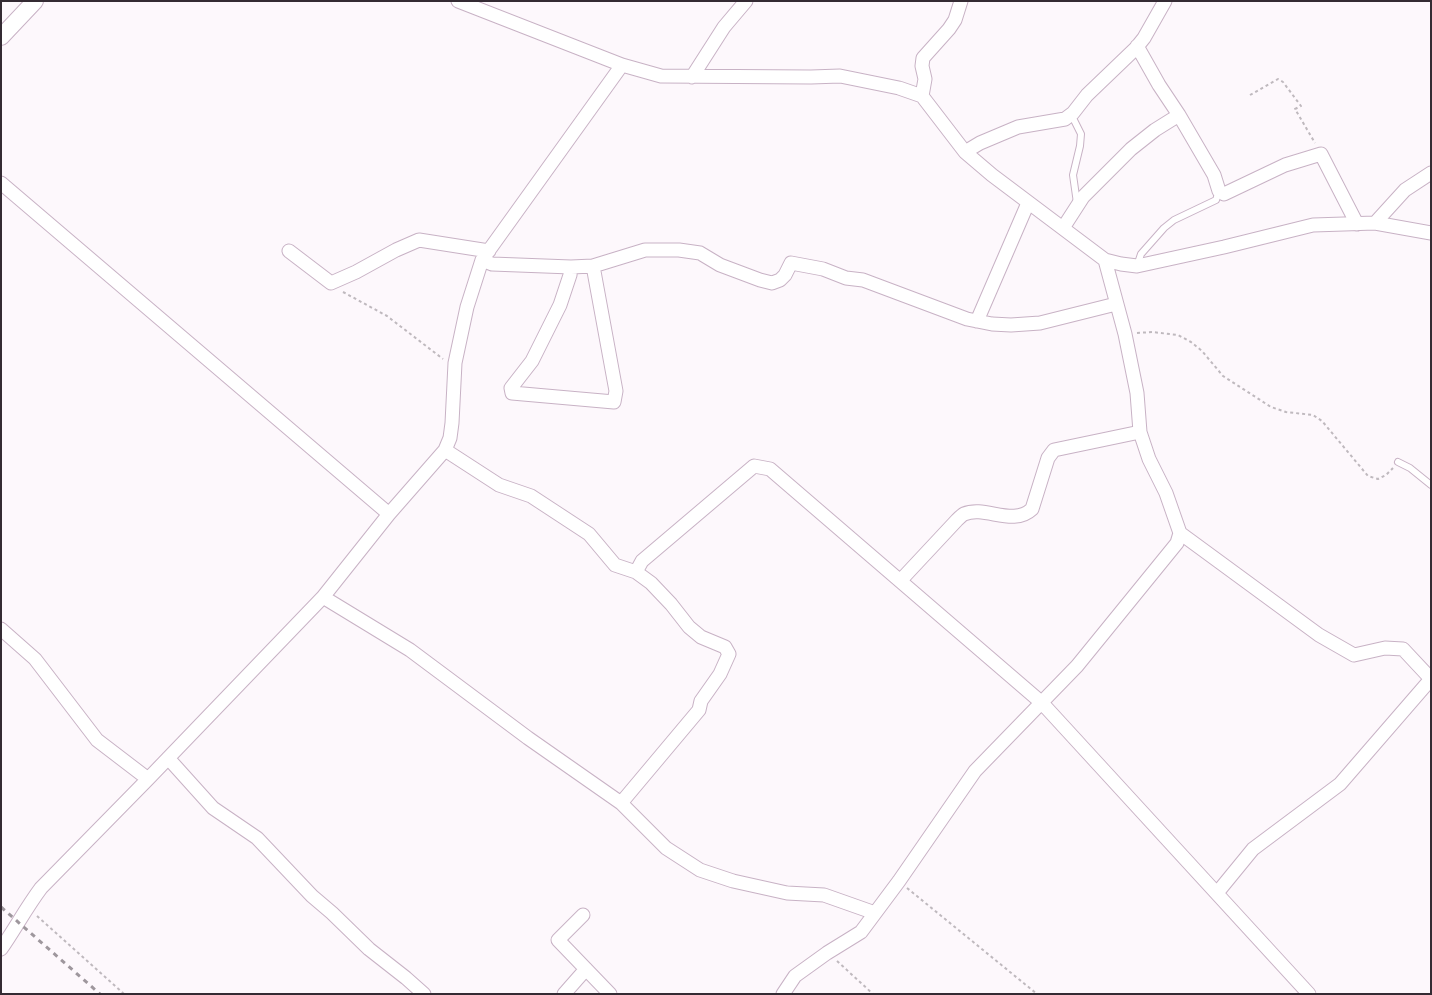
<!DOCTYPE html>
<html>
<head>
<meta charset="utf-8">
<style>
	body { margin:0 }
	#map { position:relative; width:1432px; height:995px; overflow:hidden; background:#fdf8fc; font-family:Figtree,sans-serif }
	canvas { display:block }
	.frame { position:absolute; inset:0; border:2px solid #342b33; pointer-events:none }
</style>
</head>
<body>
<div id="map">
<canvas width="1432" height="995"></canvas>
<div class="frame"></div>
</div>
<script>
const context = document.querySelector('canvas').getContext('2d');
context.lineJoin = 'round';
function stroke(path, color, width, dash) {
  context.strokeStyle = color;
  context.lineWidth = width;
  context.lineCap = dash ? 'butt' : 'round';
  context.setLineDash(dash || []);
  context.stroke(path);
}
const service = new Path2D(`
	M1071 114 1081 134 1080 146 1073 175 1077 203
	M1137 266 1141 254 1164 228 1174 220 1216 200 1219 191
	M1398 462 1410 468 1431 485`);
const minor = new Path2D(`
	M458 1 622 65 661 76 811 77 840 76 899 88 922 96 965 152 992 175 1105 260 1121 264 1137 266 1224 247 1313 225 1375 223 1431 233
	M1137 46 1159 85 1179 115
	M692 77 724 27 746 1
	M922 96 925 79 922 66 923 58 949 29 955 20 961 1
	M965 152 980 143 1018 127 1065 119 1073 113 1087 95 1136 48 1144 38 1165 1
	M1 183 389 514
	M1375 223 1405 190 1431 173
	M1063 228 1083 197 1131 149 1155 130 1179 115 1214 175 1219 191 1224 194 1285 165 1321 154 1357 224
	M289 251 331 283 356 272 396 250 419 240 489 251
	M482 260 492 264 571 267 593 266 645 250H679L700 253 720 265 760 280 772 283 780 280 785 275 791 263 823 269 846 278 863 280 967 319 992 324 1011 325 1040 323 1116 304
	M571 267 570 275 560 305 532 361 511 388 512 393 614 402 616 391 593 266
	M977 321 1028 203
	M445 450 499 485 531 496 589 534 615 565 636 572 642 561 754 466 770 469 1042 703 1309 994
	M1180 533 1319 635 1354 655 1385 648 1403 649 1431 679
	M900 581 957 520C959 518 962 515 964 514 985 505 1013 527 1032 509L1048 458 1054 450 1140 432
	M323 597 410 650 528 738 621 803 666 848 700 870 733 881 787 893 824 895 875 913
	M1 629 35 659 97 740 148 779
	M168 758 213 808 257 838 312 896 332 913 369 949 406 978 424 994
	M621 803 699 710 701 701 720 674 729 654 725 647 701 637 689 627 671 604 651 583 636 572
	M1217 893 1253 849 1340 784 1431 679
	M583 915 558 940 610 994
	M1 949C15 929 26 908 41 888L148 779 323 597 389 514 445 450 450 438 452 423 455 363 467 307 482 260 622 65
	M564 994 586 969
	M783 994 795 976 827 953 861 932 899 881 975 771 1077 666 1177 543 1180 533 1166 493 1149 459 1140 432 1137 393 1125 334 1105 260`);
const tertiary = new Path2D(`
	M1 37 35 1`);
stroke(service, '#c8b2c5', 8);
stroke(minor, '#c8b2c5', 15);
stroke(tertiary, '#c8b2c5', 18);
stroke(new Path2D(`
	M1250 95 1278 79 1283 82 1301 106 1295 109 1315 143
	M343 292 387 316 443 359
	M1137 333 1152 332 1178 335 1191 342 1202 351 1223 376 1271 407 1286 412 1313 415 1322 421 1368 476 1378 479 1386 475 1393 468
	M907 888 1037 994
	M37 916 124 994
	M837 961 873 994`), '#bfb9be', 2, [3, 3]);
stroke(service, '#fff', 6);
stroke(minor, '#fff', 13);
stroke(tertiary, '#fff', 16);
stroke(new Path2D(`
	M1 907 100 994`), '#9e979d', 3, [5, 5]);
</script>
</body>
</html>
